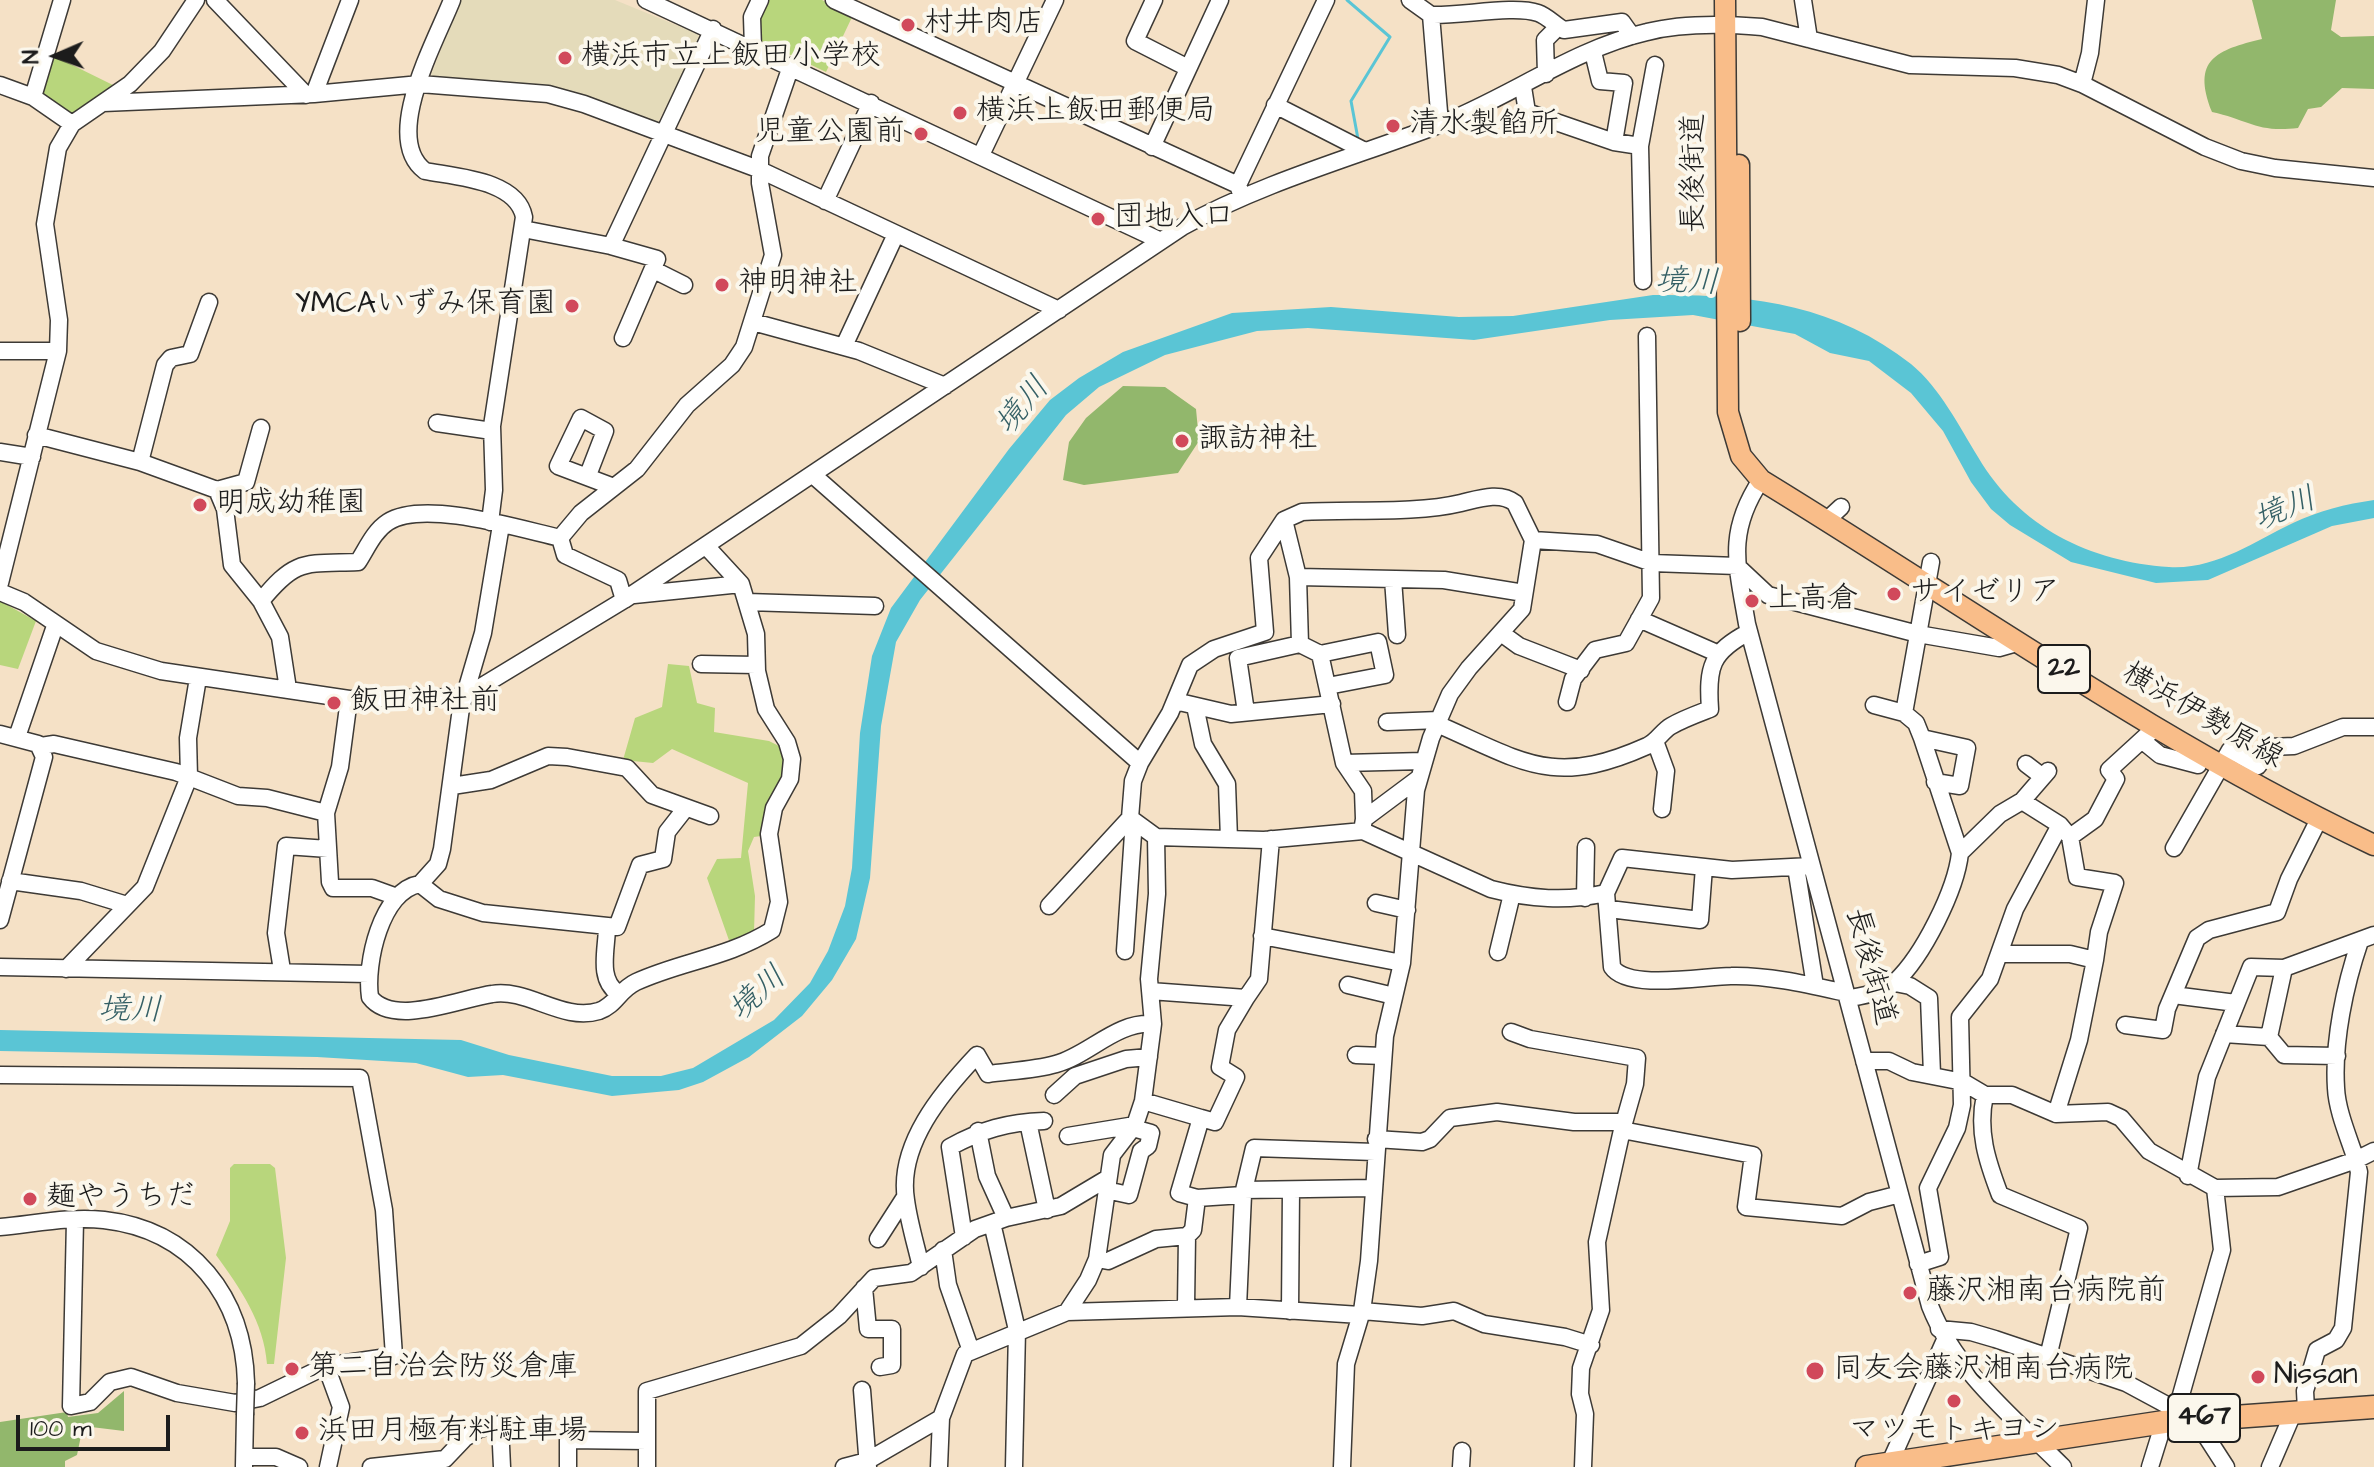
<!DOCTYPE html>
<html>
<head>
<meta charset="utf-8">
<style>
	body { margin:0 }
	#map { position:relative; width:2374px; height:1467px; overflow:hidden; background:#f5e1c6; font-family:"Architects Daughter",sans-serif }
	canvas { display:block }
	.north { position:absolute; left:16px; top:16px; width:80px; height:80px; -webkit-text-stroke:6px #fbf7ec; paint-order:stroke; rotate:268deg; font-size:22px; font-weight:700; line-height:32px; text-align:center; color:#1c1c1c }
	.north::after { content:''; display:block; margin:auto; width:28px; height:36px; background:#1c1c1c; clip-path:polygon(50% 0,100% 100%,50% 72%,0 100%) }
	.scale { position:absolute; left:16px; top:1415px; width:154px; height:36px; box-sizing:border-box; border:4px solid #1c1c1c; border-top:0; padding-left:10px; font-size:24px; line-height:28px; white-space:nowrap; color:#1c1c1c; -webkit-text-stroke:6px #fbf7ec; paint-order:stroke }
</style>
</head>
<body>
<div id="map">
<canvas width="2374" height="1467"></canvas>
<div class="north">N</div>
<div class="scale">100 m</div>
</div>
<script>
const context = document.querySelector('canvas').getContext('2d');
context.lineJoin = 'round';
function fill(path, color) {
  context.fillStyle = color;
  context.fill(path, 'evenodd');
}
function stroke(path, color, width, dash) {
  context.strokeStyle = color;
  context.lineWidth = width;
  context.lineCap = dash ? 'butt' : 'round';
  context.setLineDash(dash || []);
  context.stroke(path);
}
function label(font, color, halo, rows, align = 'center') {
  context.font = font + ' "Architects Daughter","Klee One",sans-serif';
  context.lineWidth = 8;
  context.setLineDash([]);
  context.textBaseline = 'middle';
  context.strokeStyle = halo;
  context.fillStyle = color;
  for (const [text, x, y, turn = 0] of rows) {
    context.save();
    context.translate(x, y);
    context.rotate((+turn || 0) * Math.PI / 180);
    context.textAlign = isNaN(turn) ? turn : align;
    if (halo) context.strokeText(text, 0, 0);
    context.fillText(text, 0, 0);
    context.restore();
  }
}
fill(new Path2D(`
	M460 0H615L698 34 700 40 657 124 433 79 431 75Z`), '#e4dbba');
fill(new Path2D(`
	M765 0H822L853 15 826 72 755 38Z
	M52 55 117 87 71 119 41 97Z
	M0 601 36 621 18 669 0 665Z
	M668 664 689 666 697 703 715 708 714 732 769 741 783 748 787 763 761 836 754 837 748 851 755 896 754 933 731 946 707 878 717 859 741 858 748 783 672 749 653 763 623 760 635 718 662 707Z
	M234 1164H270L275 1168 286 1258 274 1364H267C264 1322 240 1288 216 1255L230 1221V1168Z`), '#b8d67c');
fill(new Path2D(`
	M2252 0H2336L2331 30 2341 37 2374 36V89L2342 88 2321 107 2308 109 2298 128C2257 133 2249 120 2212 112 2191 59 2217 50 2262 39Z
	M1123 386 1165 387 1196 409 1199 441 1178 473 1084 485 1063 480 1069 442 1086 418Z
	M124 1391V1431L83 1426 77 1455 65 1461V1467H0V1422L67 1412 68 1417 98 1413Z`), '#92b76c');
fill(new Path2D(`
	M1653 295C1748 294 1834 303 1911 364 1940 388 1959 426 1978 457 2019 527 2090 562 2169 567 2215 570 2253 542 2293 523 2318 511 2346 504 2374 500V518L2332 526 2208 580 2156 583 2071 562 2010 525 1991 509 1971 482 1943 431 1911 393 1869 361 1830 353 1795 334 1693 315 1610 320 1474 340 1308 328 1257 331 1165 355 1099 387 1066 415 920 600 896 642 881 726 870 878 856 939 832 980 802 1016 749 1057 703 1082 679 1090 612 1096 503 1075 468 1077 416 1063 317 1057 0 1051V1030L461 1040 509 1055 612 1076H661L693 1068 774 1020 810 983 828 951 845 906 852 868 860 733 872 656 891 608 1009 449 1050 400 1079 378 1123 352 1232 313 1331 307 1459 317 1513 316Z`), '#5ac5d5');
stroke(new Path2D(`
	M1347 0 1390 37 1351 101 1358 139`), '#5ac5d5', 3);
const minor = new Path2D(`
	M215 0 306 95
	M452 0C436 41 381 138 425 171 456 177 517 180 524 217L492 426 494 490 490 522
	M646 0 1161 241
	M834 0 1238 185
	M1154 0 1135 41 1188 68
	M1410 0 1431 15 1440 124
	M1803 0 1809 39
	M1431 15C1462 16 1514 5 1538 13 1547 16 1555 25 1564 30L1622 22 1632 36
	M753 48 752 17 760 0
	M1593 52 1600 81 1624 83 1614 142
	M1546 74 1545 40 1558 27
	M2082 84 2090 53 2096 0
	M0 85 33 97 72 124
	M1523 87 1527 112 1614 142 1640 146
	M314 94 350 0
	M33 97 62 0
	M103 103 314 94 420 84 548 94 584 104 758 169 1059 310
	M1275 105 1365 151
	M1152 147 1220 0
	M981 155 1055 0
	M1241 194 1238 185 1326 0
	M825 201 871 103
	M523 229 611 246 713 29
	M611 246 657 259 623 338
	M654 270 684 285
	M1643 281 1640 146 1655 65
	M753 322 859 351 945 386
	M844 346 896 234
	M0 351H58
	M437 423 492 431
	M36 435 140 462 217 490 246 482 261 428
	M0 452 32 457
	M140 462 165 365 171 358 190 354 209 302
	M588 475 605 431 581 418 558 466 611 486
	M813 475 1140 763
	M1761 480C1726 533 1737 565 1747 624L1930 1306C1956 1372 2014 1418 2063 1467
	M217 490 225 509 232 565 261 601 280 637 288 689
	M1284 520 1298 577 1300 644 1320 654 1344 763 1363 791 1364 819
	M1827 520 1841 507
	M501 525 483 633 461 708 442 849 438 864 420 884C381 890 365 964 370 997 393 1028 462 998 492 994 528 988 562 1022 599 1011 616 1005 619 990 636 982 682 961 727 958 772 930L779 902 769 834 774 808 790 779 792 759 787 742 766 709 757 671 756 634 741 584 706 546
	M1533 540 1597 544 1652 563 1737 566 1768 595 1918 634 1999 648 2020 642
	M1931 562 1904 713 1916 723 1922 738 1960 853
	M1298 577 1444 580 1524 593
	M1393 579 1397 635
	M0 583 58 351 59 320 45 224 58 148 72 124 130 84 162 51 196 0
	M0 592 24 602 96 651 161 671 349 699 464 697 624 600 1182 227C1261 183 1351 158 1436 126 1507 99 1573 49 1647 32 1682 23 1726 24 1762 27L1910 65 2015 68 2058 75 2082 84 2205 147 2241 161 2275 168 2374 178
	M634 595 741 584
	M624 600 618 580 565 555 560 538 581 513 637 469 687 405 732 365 744 347 773 255 760 183V156L791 66
	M261 601C296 558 304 564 358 562 367 548 374 531 388 522 424 499 520 529 560 538
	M747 602 875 606
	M1639 619 1719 654
	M1501 633 1519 646 1581 670
	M1320 654 1378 642 1385 675 1328 686
	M701 664 756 665
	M349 699 340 767 326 813 330 882 333 888H372L397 897
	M1175 701 1231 714 1332 704
	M1567 702 1573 679 1595 650 1626 643 1651 598 1647 336
	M1874 705 1904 713
	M1195 706 1203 744 1227 784 1229 839
	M1246 712 1238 658 1300 644
	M1387 722 1439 720
	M1437 724C1524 762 1553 788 1647 746 1657 742 1662 731 1671 726 1683 719 1697 714 1710 709 1707 667 1711 652 1749 632
	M0 734 38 744 44 757 0 920
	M17 737 55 626
	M1922 738 1967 748 1960 786 1935 782
	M1655 741 1666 771 1662 809
	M2144 742 2160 755 2198 765
	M41 746 54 744 176 772 238 796 267 798 326 813
	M1344 763 1423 761
	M2026 764 2043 777
	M452 786 491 780 548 756 567 757 627 768 652 795 710 816
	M2022 801 2048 771
	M1130 818 1156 837 1264 840 1363 831 1491 889C1530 899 1566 902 1606 893
	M1363 825 1364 819 1419 778
	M1156 837 1157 894 1149 979 1153 1024 1143 1101 1135 1125 1112 1155 1097 1259 1108 1261 1156 1239 1187 1236 1186 1306
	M2174 848 2230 750 2258 766 2269 747 2294 746 2343 727H2374
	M1811 866 1732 870 1622 858 1606 893 1612 967C1628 991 1705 976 1731 976 1769 975 1810 985 1846 993
	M1796 867 1815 986
	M10 881 81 891 127 905
	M420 884 439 899 483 913 617 927 640 865 663 859 667 832 685 809
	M1585 898 1586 847
	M1376 903 1407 910
	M1049 906 1130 818 1133 781 1140 763 1170 713 1190 665 1214 649 1265 632 1259 558 1284 520 1302 512C1351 509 1415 514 1461 503 1478 499 1500 491 1515 503L1533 540 1522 609 1469 668 1450 694 1431 738 1416 790 1402 963 1385 1036 1369 1261 1362 1311 1346 1364 1342 1467
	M1609 909 1700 920 1704 867
	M607 926C607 949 597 979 618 993
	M1262 936 1402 963
	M2360 941C2345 985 2333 1041 2336 1088 2337 1111 2349 1138 2356 1160L2374 1151
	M1125 951 1133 834 1130 818
	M1498 952 1512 894
	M1999 954H2070L2095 960 2099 932 2115 883 2077 877 2070 837
	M0 967 369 974
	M66 969 145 887 189 777 188 738 198 678
	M282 970 276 933 286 846 328 849
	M1895 983 1910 986 1929 998 1932 1074
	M1348 985 1394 996
	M1150 991 1246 998 1259 979 1271 839
	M2173 995 2236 1003
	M1848 999C1862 995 1884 993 1895 982 1923 956 1956 890 1960 853L2000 814 2022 801 2060 825
	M2125 1025 2163 1030 2167 1009 2197 938 2209 930 2277 912 2289 879 2319 819
	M1511 1032 1530 1039 1637 1058 1635 1084 1622 1130 1753 1155 1746 1207 1842 1216 1869 1202 1900 1194
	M2224 1034 2269 1037 2284 1055 2337 1056
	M2269 1037 2284 968
	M1356 1055 1383 1056
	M1864 1061H1889L1912 1072 1963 1082 1985 1095H2012L2056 1114 2108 1112 2121 1118 2149 1151 2215 1188 2222 1250 2179 1402V1420
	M0 1075 360 1078 384 1210 394 1356 326 1366 260 1398 235 1403 177 1393 131 1377 110 1382 90 1402 71 1406 75 1220
	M1054 1095 1075 1076 1126 1059 1149 1057
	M1985 1095C1977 1131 1987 1161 2000 1195L2079 1228 2048 1357
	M1143 1101 1201 1118 1179 1193 1197 1198 1243 1195 1244 1190 1373 1188
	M2056 1114 2079 1040 2095 960
	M1201 1118 1215 1122 1236 1077 1220 1067 1227 1030 1246 998
	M1028 1122 1047 1210
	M978 1131 987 1176 1006 1218
	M1068 1136 1135 1125
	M1376 1139 1422 1142 1430 1139 1450 1118 1497 1112 1574 1122H1624
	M2188 1176 2207 1077 2251 967 2284 968 2374 935
	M2215 1188 2278 1187 2356 1160 2359 1172 2343 1328 2336 1340 2317 1350 2305 1391 2306 1410
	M1106 1190 1129 1195 1141 1151 1148 1146 1151 1133 1133 1128
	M1244 1190 1254 1148 1375 1152
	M992 1223 1017 1330 1014 1467
	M0 1227C34 1224 70 1216 104 1220 192 1230 244 1297 246 1383
	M1187 1236 1193 1230 1197 1198
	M964 1237 950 1147C981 1130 1008 1122 1044 1121
	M878 1239 905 1197
	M943 1250 948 1285 971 1351
	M1918 1264 1940 1257 1928 1188 1957 1128 1962 1105 1960 1017 1990 979 2015 909 2060 825 2070 837 2095 819 2116 779 2109 770 2156 727
	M921 1267C916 1245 909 1223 906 1200 897 1145 942 1092 977 1055L988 1074C1010 1071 1035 1070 1056 1064 1089 1055 1117 1021 1153 1024
	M864 1288 868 1329H892V1365L880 1367
	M1238 1307 1243 1195
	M1290 1311 1291 1190
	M1362 1311 1422 1316 1454 1311 1484 1324 1565 1337 1591 1345
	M1067 1312 1088 1280 1097 1259
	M1939 1329 1971 1332 1995 1339 2126 1383 2178 1411
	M326 1366 341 1407 328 1467
	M862 1390 868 1467
	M2195 1419 2226 1467
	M245 1457H276L299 1467
	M244 1466 245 1415
	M371 1467 445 1459 465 1438 479 1429 500 1424 502 1467
	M568 1467V1440L647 1441
	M647 1467V1391L801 1346 839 1316 874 1278 911 1273 975 1229 1006 1218 1061 1206 1108 1178
	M844 1467 867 1461 941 1418 965 1354 1067 1312 1238 1307 1360 1315
	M939 1467 941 1418
	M1461 1467 1462 1451
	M1583 1467 1585 1414 1580 1394 1581 1368 1601 1310 1597 1242 1622 1130
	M1888 1467 1945 1340
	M2150 1467 2164 1422
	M2270 1467 2294 1411`);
const major = new Path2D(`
	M1725 0 1728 412 1741 456 1761 480C1964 604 2159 743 2374 845
	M1739 165 1740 321`);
const highway = new Path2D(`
	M1867 1467 2164 1422 2374 1407`);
stroke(minor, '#3d3a36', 19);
stroke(major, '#3d3a36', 23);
stroke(highway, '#3d3a36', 25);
stroke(minor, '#fff', 16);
stroke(major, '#f9bd89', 20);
stroke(highway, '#f9bd89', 22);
const minorBridge = new Path2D(`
	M245 1415 246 1383`);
stroke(minorBridge, '#3d3a36', 19, []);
stroke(minorBridge, '#fff', 16);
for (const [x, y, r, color] of [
	[908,25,8,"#d1495b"],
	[565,58,8,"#d1495b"],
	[960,113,8,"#d1495b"],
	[1393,126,8,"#d1495b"],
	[921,134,8,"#d1495b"],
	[1098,219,8,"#d1495b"],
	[722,285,8,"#d1495b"],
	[572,306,8,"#d1495b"],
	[1182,441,8,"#d1495b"],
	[200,505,8,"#d1495b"],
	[1894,594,8,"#d1495b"],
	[1752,601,8,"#d1495b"],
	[334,703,8,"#d1495b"],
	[30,1199,8,"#d1495b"],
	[1910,1293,8,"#d1495b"],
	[292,1369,8,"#d1495b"],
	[1815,1371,10,"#d1495b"],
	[2258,1377,8,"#d1495b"],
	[1954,1401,8,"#d1495b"],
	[302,1433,8,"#d1495b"]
]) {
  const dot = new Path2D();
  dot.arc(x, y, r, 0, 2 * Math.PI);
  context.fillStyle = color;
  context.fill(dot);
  stroke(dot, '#fbf7ec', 3);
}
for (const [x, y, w] of [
	[2064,669,52],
	[2204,1418,72]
]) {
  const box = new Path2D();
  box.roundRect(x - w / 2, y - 24, w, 48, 6);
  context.fillStyle = '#fbf7ec';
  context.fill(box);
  stroke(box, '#1c1c1c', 2);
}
label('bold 28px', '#1c1c1c', null, [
	["22",2064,669],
	["467",2204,1418]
]);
label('30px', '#1c1c1c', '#fbf7ec', [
	["村井肉店",924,25],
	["横浜市立上飯田小学校",581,58],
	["横浜上飯田郵便局",976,113],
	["清水製餡所",1409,126],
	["児童公園前",905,134,"right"],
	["団地入口",1114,219],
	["神明神社",738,285],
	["YMCAいずみ保育園",556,306,"right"],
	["諏訪神社",1198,441],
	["明成幼稚園",216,505],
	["サイゼリア",1910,594],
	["上高倉",1768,601],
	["飯田神社前",350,703],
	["麺やうちだ",46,1199],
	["藤沢湘南台病院前",1926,1293],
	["第二自治会防災倉庫",308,1369],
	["同友会藤沢湘南台病院",1833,1371],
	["Nissan",2274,1377],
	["マツモトキヨシ",1954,1432,"center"],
	["浜田月極有料駐車場",318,1433]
], 'left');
label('30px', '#1c1c1c', '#fbf7ec', [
	["長後街道",1696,173,-90],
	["横浜伊勢原線",2202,717,30],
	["長後街道",1869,967,75]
]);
label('italic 32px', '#356066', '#fbf7ec', [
	["境川",1687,284,2],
	["境川",1024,407,-50],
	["境川",2286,511,-22],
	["境川",759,995,-42],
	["境川",130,1012,1]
]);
</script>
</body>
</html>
